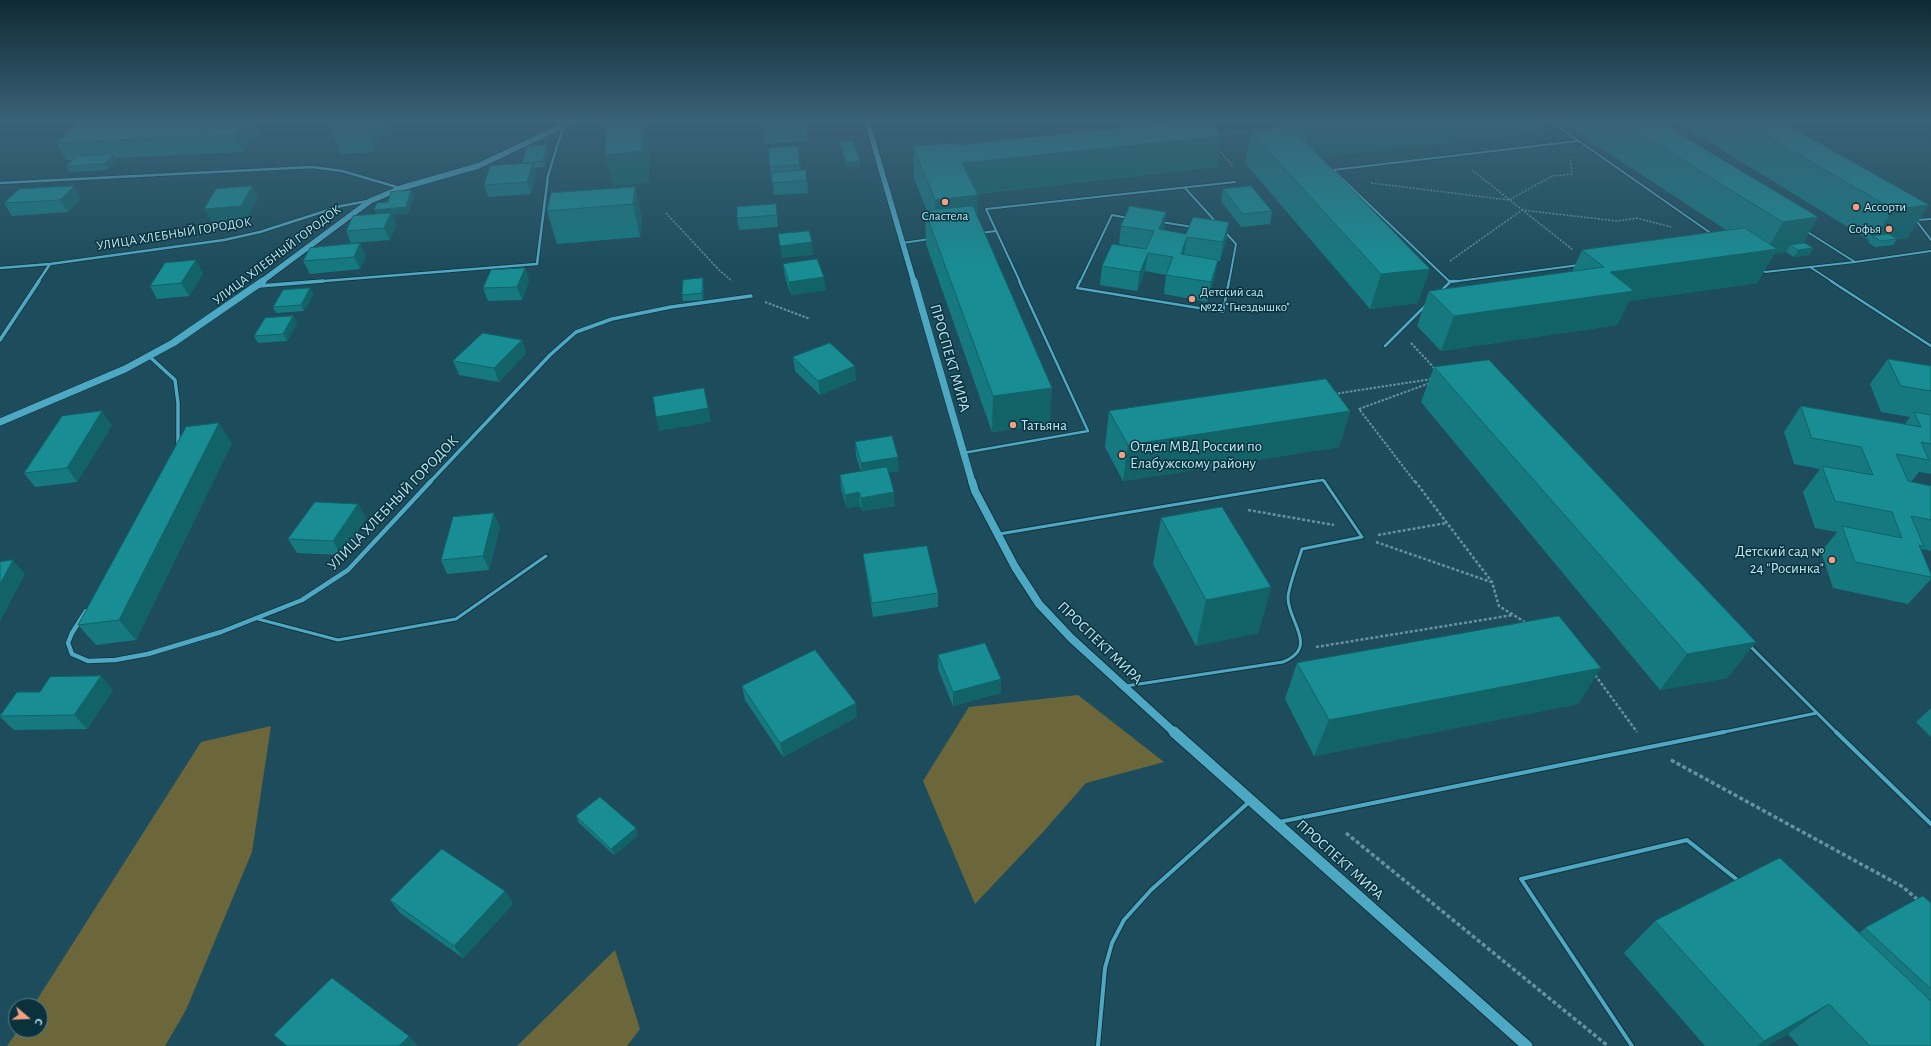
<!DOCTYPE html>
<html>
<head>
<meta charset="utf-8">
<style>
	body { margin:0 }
	#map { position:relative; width:1931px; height:1046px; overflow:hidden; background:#1d4d5c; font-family:"Alegreya Sans",sans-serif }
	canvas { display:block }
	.north { position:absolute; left:8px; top:998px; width:40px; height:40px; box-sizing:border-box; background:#0a323d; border:1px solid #527b87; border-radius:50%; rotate:109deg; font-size:11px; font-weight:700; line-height:16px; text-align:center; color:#bee8f6 }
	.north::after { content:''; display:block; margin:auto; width:14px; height:18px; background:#f2a081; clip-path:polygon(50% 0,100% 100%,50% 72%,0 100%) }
</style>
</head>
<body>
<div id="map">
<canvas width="1931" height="1046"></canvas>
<div class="north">С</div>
</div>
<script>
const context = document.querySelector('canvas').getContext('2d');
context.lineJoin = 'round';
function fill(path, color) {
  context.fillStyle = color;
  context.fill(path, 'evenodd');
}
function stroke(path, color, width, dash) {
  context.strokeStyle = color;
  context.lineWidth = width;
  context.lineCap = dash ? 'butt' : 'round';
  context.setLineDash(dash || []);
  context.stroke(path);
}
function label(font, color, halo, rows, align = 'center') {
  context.font = font + ' "Alegreya Sans",sans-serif';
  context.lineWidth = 3;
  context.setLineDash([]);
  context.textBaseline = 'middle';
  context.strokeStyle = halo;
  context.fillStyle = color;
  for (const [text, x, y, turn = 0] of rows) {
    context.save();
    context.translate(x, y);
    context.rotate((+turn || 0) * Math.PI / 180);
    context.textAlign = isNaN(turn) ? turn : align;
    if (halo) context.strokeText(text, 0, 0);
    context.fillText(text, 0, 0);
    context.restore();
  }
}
fill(new Path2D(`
	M1078 695 1164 762 1086 783 1043 832 975 904 923 781 969 707Z
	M271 726 252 852 186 1010 165 1046H7L18 1030H40V1006H33L201 742Z
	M615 950 640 1029 627 1046H517Z`), '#6c663b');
const laneFar3 = new Path2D(`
	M1576 121 1553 123 1712 234
	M1185 188 1216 222
	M1915 219 1931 240
	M1917 220 1931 219
	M1161 222 1193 227
	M1806 231 1855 262 1810 267 1833 282
	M1225 232 1236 244 1229 282
	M981 233 996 231
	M902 243 930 239
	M1855 262 1931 251
	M1761 269 1765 272 1810 267
	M1020 282 986 209 1235 182
	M1080 282 1112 215 1128 218
	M1450 282 1333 170 1578 141
	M1451 282 1579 265`);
const laneFar2 = new Path2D(`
	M1080 281 1077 288 1223 312 1229 281
	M1449 281H1458
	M1831 281 1931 346
	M1440 292 1450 282
	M1385 346 1426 305
	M963 453 1088 431 1019 281
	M1310 482 1323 480 1325 482`);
const laneFar1 = new Path2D(`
	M999 534 1316 481
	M258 619 338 640 456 619 546 556
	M1749 645 1817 713
	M1126 686 1283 662C1320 647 1287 621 1288 597 1289 585 1298 562 1302 549L1362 537 1324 481
	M1719 733 1817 713 1837 733`);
const lane = new Path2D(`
	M1836 732 1931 824
	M1279 822 1724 732
	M1098 1046 1105 968 1112 943 1124 920 1151 890 1249 802
	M1632 1046 1521 879 1687 840 1740 882`);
const streetFar2 = new Path2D(`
	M0 183 312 167 342 171 400 188
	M0 268 50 264 224 240 260 232 341 206 368 201
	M38 282 50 264
	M311 282 537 264 548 176 563 127`);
const streetFar1 = new Path2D(`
	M259 286 323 281
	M0 340 39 281
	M150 357 175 380 178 403V445
	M430 482 550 355 576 332 612 319 671 307 751 296`);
const street = new Path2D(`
	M86 611 72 633 68 643 72 654 88 661 115 660 148 654 221 632 302 600 348 570 431 481`);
const secondaryFar3 = new Path2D(`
	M867 121 914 282
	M261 282 370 201 401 188 478 166 573 121`);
const secondaryFar2 = new Path2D(`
	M914 281 972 482
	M0 422 125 369 173 343 263 281`);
const secondaryFar1 = new Path2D(`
	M972 481 975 491 1015 567 1039 604 1071 638 1175 733`);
const secondary = new Path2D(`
	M1174 732 1527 1046`);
stroke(laneFar3, '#14313a', 3.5);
stroke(laneFar2, '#14313a', 4);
stroke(laneFar1, '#14313a', 5);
stroke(lane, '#14313a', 6);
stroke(streetFar2, '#14313a', 4);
stroke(streetFar1, '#14313a', 5);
stroke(street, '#14313a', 6);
stroke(secondaryFar3, '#14313a', 7);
stroke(secondaryFar2, '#14313a', 8);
stroke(secondaryFar1, '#14313a', 10);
stroke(secondary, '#14313a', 13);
stroke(new Path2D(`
	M1219 135 1289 127
	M1218 149 1232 165 1231 167
	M1472 170 1573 250
	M1371 183 1509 200 1552 176 1572 174 1570 157
	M666 213 719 270 732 281
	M1450 261 1522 210 1617 221 1637 218 1671 227`), '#6592a1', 1.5, [2, 1.5]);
stroke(new Path2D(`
	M765 302 810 319
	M1411 343 1436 370
	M1334 394 1432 379
	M1415 482 1359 409 1430 383`), '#6592a1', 2, [2.5, 1.5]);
stroke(new Path2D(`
	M1415 481 1492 582 1499 606 1528 624
	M1248 510 1334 525
	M1378 535 1446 523
	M1376 542 1491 582
	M1316 647 1513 615
	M1595 675 1637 732`), '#6592a1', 2.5, [3, 2]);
stroke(new Path2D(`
	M1671 760 1903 887 1919 901
	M1346 833 1608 1046`), '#6592a1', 3.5, [4, 2.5]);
stroke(laneFar3, '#4da8c4', 2);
stroke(laneFar2, '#4da8c4', 2.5);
stroke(laneFar1, '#4da8c4', 3);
stroke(lane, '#4da8c4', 4);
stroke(streetFar2, '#4da8c4', 2.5);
stroke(streetFar1, '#4da8c4', 3.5);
stroke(street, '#4da8c4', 4.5);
stroke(secondaryFar3, '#4da8c4', 5.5);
stroke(secondaryFar2, '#4da8c4', 7);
stroke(secondaryFar1, '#4da8c4', 8);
stroke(secondary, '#4da8c4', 11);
fill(new Path2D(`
	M329 121H392L375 152 341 154 328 123Z
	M806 121 808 141 765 144 763 132Z
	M1288 121H1542L1538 133 1320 157 1418 303 1370 309 1245 163 1251 132 1287 129Z
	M1575 121H1658L1818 217 1802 244 1813 248 1809 255 1794 257 1786 252 1774 254 1757 283 1629 301 1617 325 1441 351 1417 326 1429 291 1572 272 1582 250 1726 230 1572 129Z
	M1675 121H1780L1929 205 1907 238 1897 239 1893 245 1875 247 1868 242 1869 240Z
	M261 130 242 152 116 158 117 160 107 170 69 172 66 166 72 160H66L56 143Z
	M840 142 860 167 847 169 841 148Z
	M954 145 1217 167 977 194V216L1050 424 992 432 926 244 925 211H927L914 178 913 146Z
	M798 146 801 171 806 170 808 193 774 195 772 179H771L770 167Z
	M549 151 545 167 534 168 536 175 531 194 488 197 484 185 522 164V163Z
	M635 187 642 219 640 237 557 244 547 211Z
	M1223 189 1272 211 1270 224 1241 227 1221 201Z
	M411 190 414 196 408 213 392 215 396 225 390 240 351 243 346 231 376 214 388 202Z
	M81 198 68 212 12 216 4 203Z
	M776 204 778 227 739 230 737 218Z
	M1166 212 1164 230 1186 234 1229 222 1226 241 1220 261H1218L1214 279 1207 302 1164 294 1166 275 1145 271 1137 291 1100 285 1102 266 1146 249 1119 244 1121 226Z
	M366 256 360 269 310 274 303 261Z
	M783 264 826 290 791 295 785 277Z
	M525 268 529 281 522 300 488 301 483 288Z
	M203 273 189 296 157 299 150 286Z
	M704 285 703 300 683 301 682 295Z
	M310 288 313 295 304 311 276 313 273 307Z
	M297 323 287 341 258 343 254 336Z
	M522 340 526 353 499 382 459 375 453 361Z
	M793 357 856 380 820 395 795 371Z
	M1888 359 1931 366V474L1919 472 1911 482 1931 486V551L1922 549 1921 550 1931 574V579L1908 604 1833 588 1821 552 1837 532 1815 528 1803 492 1820 469 1794 464 1784 432 1801 406 1905 424 1910 417 1881 412 1870 384Z
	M1434 367 1756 642 1727 678 1660 690 1421 402Z
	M1109 411H1350L1339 447 1123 481 1105 447Z
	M112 425 77 482 35 487 24 473Z
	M855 442 899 471 888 472 895 506 862 511 860 506 847 508 841 489 840 475 861 472 856 456Z
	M232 443 136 640 96 645 78 625Z
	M358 504 366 518 341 555 297 553 288 539Z
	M1161 518 1271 587 1258 633 1196 646 1153 564Z
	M500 527 489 570 447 574 441 560Z
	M863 554 938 593V607L873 617 865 568Z
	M938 655 1001 679V693L953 706 938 669Z
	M1297 663 1578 704 1314 756 1285 699Z
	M742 686 857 717 783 757 745 700Z
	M113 690 87 729 14 730 0 717V715L40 692Z
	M1931 708V737L1916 722 1930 709Z
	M576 816 638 835 614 855 579 823Z
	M505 891 513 904 463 958 400 913 390 900Z
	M1931 903V999L1930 1000 1931 1046H1799L1788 1034 1767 1046H1705L1624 953 1655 921 1859 933 1865 928Z`), '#15797f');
fill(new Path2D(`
	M246 121H257L261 130 242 152 234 135Z
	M363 121H392L375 152Z
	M642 121H643L649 148V183L613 186 605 155Z
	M1374 121H1542L1538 133 1301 159 1308 128Z
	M1222 136 1217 167 962 195V163Z
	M547 145 549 151 545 167 543 161Z
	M114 154 117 160 107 170 104 164Z
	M860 161V167L847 169V163Z
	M533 163 536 175 531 194 527 182Z
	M74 186 81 198 68 212 60 200Z
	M252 186 258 198 247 218 211 222 204 209Z
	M635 187 642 219 640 237 633 204Z
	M411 190 414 196 408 213 392 215 396 225 390 240 384 228 377 216 374 210Z
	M978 195 977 228 936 233 935 200Z
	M776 204 778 216V227L777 215Z
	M1929 205 1907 238 1880 241 1875 238 1893 209Z
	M1166 212 1164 230 1159 229Z
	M1818 217 1798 250 1790 245 1786 252 1774 254 1757 283 1629 301 1617 325 1441 351 1454 316 1610 272 1767 250 1783 222Z
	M1229 222 1226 241 1220 261 1223 242Z
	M1187 237 1184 255 1181 254Z
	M812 242 813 255 782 258 780 246Z
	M360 243 366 256 360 269 354 257Z
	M1813 248 1809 255 1794 257 1798 250Z
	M1148 253 1145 271 1137 291 1140 272Z
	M196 260 203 273 189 296 181 283Z
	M1218 260 1214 279 1207 302 1211 282Z
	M525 268 529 281 522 300 517 287Z
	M1430 269 1418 303 1370 309 1381 274Z
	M824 277 826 290 791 295 789 282Z
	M703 278 704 285 703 300 702 293Z
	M310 288 313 295 304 311 301 305Z
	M293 316 297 323 287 341 283 334Z
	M522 340 526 353 499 382 494 368Z
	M855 366 856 380 820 395 818 381Z
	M704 388 711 422 659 431 656 417Z
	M1052 388 1050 424 992 432 993 396Z
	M102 411 112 425 77 482 67 468Z
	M1350 411 1339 447 1123 481 1128 445Z
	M219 423 232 443 136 640 119 620Z
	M898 457 899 471 862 477 861 463Z
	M859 492 860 506 847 508 845 495Z
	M894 492 895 506 862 511 861 498Z
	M358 504 366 518 341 555 333 541Z
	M494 513 500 527 489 570 483 556Z
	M13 560 25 574 0 622V584Z
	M1271 587 1258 633 1196 646 1206 600Z
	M1756 642 1727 678 1660 690 1687 654Z
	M1601 668 1578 704 1314 756 1329 720Z
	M101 676 113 690 87 729 74 715Z
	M1001 679V693L953 706V692Z
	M856 703 857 717 783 757 780 743Z
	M636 828 638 835 614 855 611 849Z
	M505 891 513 904 463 958 454 946Z
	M1829 1004 1788 1034 1767 1046H1757L1764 1041Z
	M409 1036 418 1046H399Z`), '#116368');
const building = new Path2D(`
	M80 121H246L234 135 56 143Z
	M329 121H363L328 123Z
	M607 121H642V151L605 155Z
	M763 121H806V129L763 132Z
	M1184 121H1209L1222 136 962 163 978 195 935 200 913 146 953 143 954 145Z
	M1300 121H1374L1308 128Z
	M1620 121H1658L1818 217 1783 222Z
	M1741 121H1780L1929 205 1893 209Z
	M1292 128 1430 269 1381 274 1251 132Z
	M853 141 860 161 847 163 840 142Z
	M547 145 543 161 522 163 527 147Z
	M798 146 800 165 770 167 768 148Z
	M114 154 104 164 66 166 77 156Z
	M533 163 527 182 484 185 490 166Z
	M806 170V180L772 183V173Z
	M74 186 60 200 4 203 19 189Z
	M252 186 241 206 204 209 216 189Z
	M1251 186 1272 211 1243 214 1223 189Z
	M635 187 633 204 547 211 551 193Z
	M411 190 406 207 374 210 377 203 388 202 391 192Z
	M776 204 777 215 737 218V207Z
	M973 206 1052 388 993 396 925 211Z
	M1130 206 1166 212 1159 229 1186 234 1193 217 1229 222 1223 242 1187 237 1181 254 1218 260 1211 282 1166 275 1173 257 1148 253 1140 272 1102 266 1112 244 1146 249 1154 231 1121 226Z
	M391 213 384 228 346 231 353 216Z
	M1745 228 1777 249 1610 272 1634 291 1454 316 1429 291 1604 267 1582 250Z
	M809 231 812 242 780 246 778 234Z
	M1889 234 1897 239 1880 241 1872 236Z
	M360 243 354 257 303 261 310 248Z
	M1805 243 1813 248 1798 250 1790 245Z
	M817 259 824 277 789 282 783 264Z
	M196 260 181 283 150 286 165 263Z
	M525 268 517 287 483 288 491 270Z
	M703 278 702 293 682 295 683 280Z
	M310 288 301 305 273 307 283 290Z
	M293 316 283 334 254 336 265 318Z
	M483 333 522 340 494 368 453 361Z
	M830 343 855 366 818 381 793 357Z
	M1888 359 1931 366V391L1901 386Z
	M1489 360 1756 642 1687 654 1434 367Z
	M1326 379 1350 411 1128 445 1109 411Z
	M704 388 708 408 656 417 653 397Z
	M1801 406 1921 427 1914 412 1931 415V444L1921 442 1929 460 1896 454 1908 481 1931 486V520L1911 516 1924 547 1919 545 1931 574V577L1855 562 1842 526 1902 538 1892 512 1835 501 1822 466 1873 475 1861 447 1812 438Z
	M102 411 67 468 24 473 62 416Z
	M219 423 119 620 78 625 186 427Z
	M892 436 898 457 861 463 855 442Z
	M887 467 894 492 861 498 859 492 845 495 840 475Z
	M315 502 358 504 333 541 288 539Z
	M1222 507 1271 587 1206 600 1161 518Z
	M494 513 483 556 441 560 453 517Z
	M927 546 938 593 872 603 863 554Z
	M13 560 0 584V562Z
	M1559 616 1601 668 1329 720 1297 663Z
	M985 643 1001 679 953 692 938 655Z
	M815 650 856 703 780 743 742 686Z
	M101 676 74 715 0 716 17 692H40L50 677Z
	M600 797 636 828 611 849 576 816Z
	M442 849 505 891 454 946 390 900Z
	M1780 858 1931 1001V1046H1870L1829 1004 1764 1041 1655 921Z
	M1923 896 1931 903V989L1865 928Z
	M332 978 409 1036 399 1046H287L274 1035Z`);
fill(building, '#188d94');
stroke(building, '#116368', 1);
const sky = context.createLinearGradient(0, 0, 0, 268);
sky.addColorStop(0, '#102a33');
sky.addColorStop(0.45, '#3a6278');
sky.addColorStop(1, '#3a627800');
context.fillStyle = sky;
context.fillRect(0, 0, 1931, 268);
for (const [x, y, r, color] of [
	[945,202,4,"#f2a081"],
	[1856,207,4,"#f2a081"],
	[1889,229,4,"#f2a081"],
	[1192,299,4,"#f2a081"],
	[1013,425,4,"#f2a081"],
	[1122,455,4,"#f2a081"],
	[1832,560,4,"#f2a081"]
]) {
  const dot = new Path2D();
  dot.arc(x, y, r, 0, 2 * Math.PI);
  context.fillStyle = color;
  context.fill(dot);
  stroke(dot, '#0a323d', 1.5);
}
label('13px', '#bee8f6', '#0a323d', [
	["Ассорти",1864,207],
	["Сластела",945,216,"center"],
	["Софья",1881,229,"right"],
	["Детский сад",1200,292],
	["№22 \"Гнездышко\"",1200,307]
], 'left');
label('13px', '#bee8f6', '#0a323d', [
	["УЛИЦА ХЛЕБНЫЙ ГОРОДОК",174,234,-9],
	["УЛИЦА ХЛЕБНЫЙ ГОРОДОК",277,255,-37]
]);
label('15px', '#bee8f6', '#0a323d', [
	["ПРОСПЕКТ МИРА",950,358,74],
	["УЛИЦА ХЛЕБНЫЙ ГОРОДОК",393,503,-46],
	["ПРОСПЕКТ МИРА",1100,643,44],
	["ПРОСПЕКТ МИРА",1340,860,42]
]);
label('15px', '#bee8f6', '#0a323d', [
	["Татьяна",1021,425],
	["Отдел МВД России по",1130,446],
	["Елабужскому району",1130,463],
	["Детский сад №",1824,551,"right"],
	["24 \"Росинка\"",1824,568,"right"]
], 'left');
</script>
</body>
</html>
